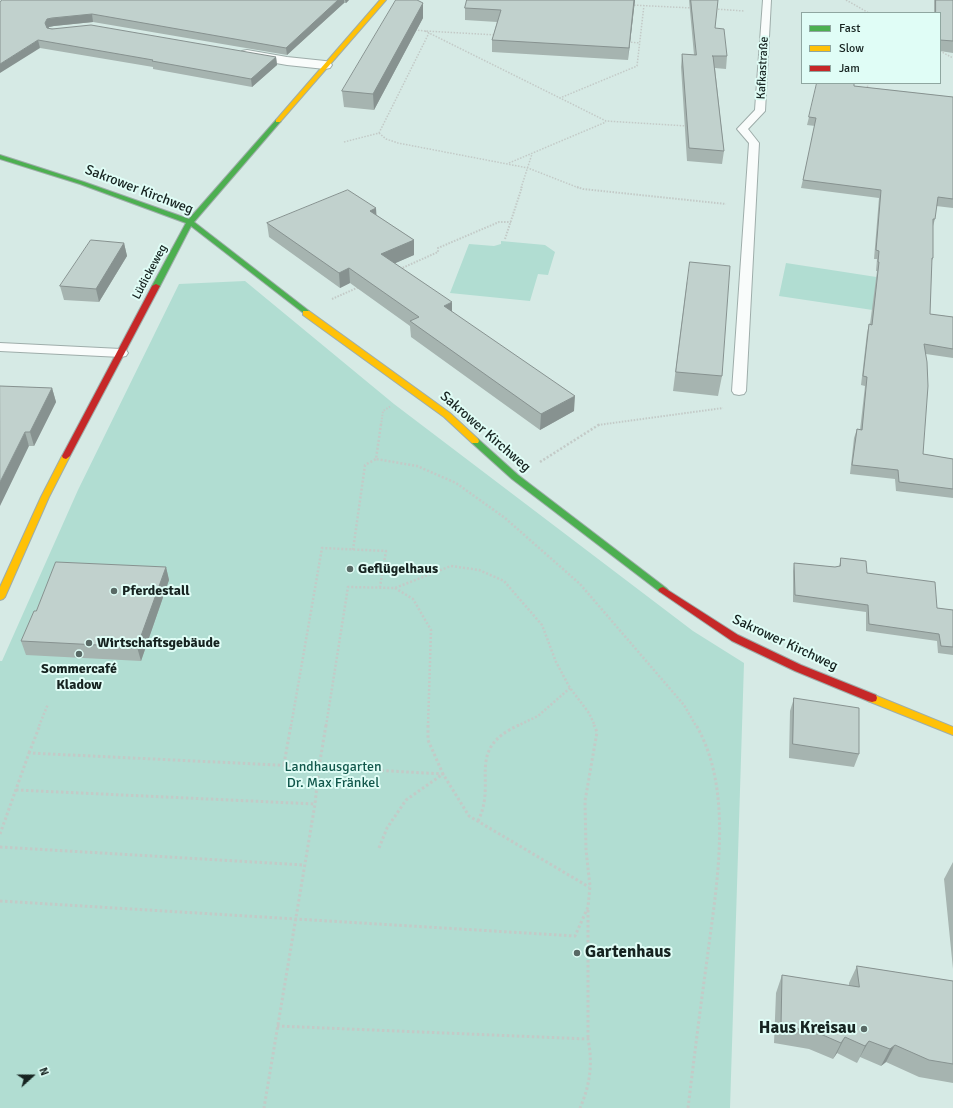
<!DOCTYPE html>
<html>
<head>
<meta charset="utf-8">
<style>
	body { margin:0 }
	#map { position:relative; width:953px; height:1108px; overflow:hidden; background:#d6eae5; font-family:Signika,sans-serif }
	canvas { display:block }
	.legend { position:absolute; left:801px; top:12px; width:140px; height:72px; box-sizing:border-box; background:#e0fdf6; border:1px solid #8fa6a0; margin:0; padding:5px 7px; list-style:none; font-size:12px; color:#162320 }
	.legend li { display:flex; align-items:center; gap:8px; height:20px }
	.legend b { width:20px; border:1px solid #8fa6a0 }
	.north { position:absolute; left:12px; top:1056px; width:40px; height:40px; -webkit-text-stroke:3px #e0fdf6; paint-order:stroke; rotate:69deg; font-size:11px; font-weight:700; line-height:16px; text-align:center; color:#162320 }
	.north::after { content:''; display:block; margin:auto; width:14px; height:18px; background:#162320; clip-path:polygon(50% 0,100% 100%,50% 72%,0 100%) }
</style>
</head>
<body>
<div id="map">
<canvas width="953" height="1108"></canvas>
<ul class="legend">
<li><b style="height:5px;background:#4caf50"></b>Fast</li>
<li><b style="height:5px;background:#ffc107"></b>Slow</li>
<li><b style="height:5px;background:#c62828"></b>Jam</li>
</ul>
<div class="north">N</div>
</div>
<script>
const context = document.querySelector('canvas').getContext('2d');
context.lineJoin = 'round';
function fill(path, color) {
  context.fillStyle = color;
  context.fill(path, 'evenodd');
}
function stroke(path, color, width, dash) {
  context.strokeStyle = color;
  context.lineWidth = width;
  context.lineCap = dash ? 'butt' : 'round';
  context.setLineDash(dash || []);
  context.stroke(path);
}
function label(font, color, halo, rows, align = 'center') {
  context.font = font + ' Signika,sans-serif';
  context.lineWidth = 4;
  context.setLineDash([]);
  context.textBaseline = 'middle';
  context.strokeStyle = halo;
  context.fillStyle = color;
  for (const [text, x, y, turn = 0] of rows) {
    context.save();
    context.translate(x, y);
    context.rotate((+turn || 0) * Math.PI / 180);
    context.textAlign = isNaN(turn) ? turn : align;
    if (halo) context.strokeText(text, 0, 0);
    context.fillText(text, 0, 0);
    context.restore();
  }
}
fill(new Path2D(`
	M501 241 545 245 555 252 548 275 538 274 530 301 450 293 469 244 494 246 501 244Z
	M786 263 928 285 926 318 779 296Z
	M245 281 394 404 693 631 744 663 730 1108H0V661H2L78 490 179 284Z`), '#b1ddd2');
const lane = new Path2D(`
	M763 0H771L765 111 748 129 759 143 746 391 744 394 739 395 734 394 732 391 749 143 737 129 755 110Z
	M0 343 121 349 126 350 128 353 126 356 121 357 0 351Z`);
const street = new Path2D(`
	M247 50 287 57 325 61 330 62 332 65 330 68 325 69 287 65 242 57 240 54 242 51Z`);
const fast = new Path2D(`
	M276 120 281 121 194 222 309 311V315H306L191 226 160 286 156 288 152 286 186 223 80 184 0 159V155L84 182 189 219Z
	M475 438 478 439 518 475 666 588 668 590 666 592H660L512 479 472 443 471 441 472 439Z`);
const slow = new Path2D(`
	M380 0H386L280 122H276V120Z
	M303 311H309L450 413 478 439 479 441 478 443H472L444 417 303 315Z
	M66 453 70 456 49 497 5 597 3 599 0 600V587L41 497 62 456Z
	M872 694 953 727V735L868 701 867 698 868 695Z`);
const jam = new Path2D(`
	M156 284 160 286 70 456 66 459 63 458 62 456 152 286Z
	M663 587 738 635 801 665 876 695 877 698 876 701 872 702 868 701 795 671 732 641 660 592 658 590 660 588Z`);
stroke(lane, '#9eadaa', 2);
stroke(street, '#9eadaa', 2);
stroke(fast, '#9eadaa', 2);
stroke(slow, '#9eadaa', 2);
stroke(jam, '#9eadaa', 2);
stroke(new Path2D(`
	M846 0 869 13
	M631 5 692 8
	M644 5 637 66 560 98 606 121 687 126
	M715 9 744 11
	M415 30 425 31
	M497 35 425 31 560 98
	M628 42 640 43
	M940 51 953 58
	M867 90 868 83
	M379 133 386 139 398 143 528 168 579 188
	M344 142 379 133 429 33
	M509 163 606 122
	M521 188 532 154`), '#c3cac7', 1.5, [1.5, 1.5]);
stroke(new Path2D(`
	M577 187 583 189 726 204
	M505 239 522 187
	M400 269 438 252V248L499 222H511
	M332 299 359 287
	M381 425 383 411 391 406
	M598 425 723 408`), '#c3cac7', 2, [1.5, 1.5]);
stroke(new Path2D(`
	M381 424 376 459 417 466 456 483 505 518 580 584 684 705 696 726
	M540 462 600 424
	M353 550 365 465 376 459
	M395 588 413 599 431 630 428 726
	M39 726 48 704
	M291 726 322 548 386 551 380 587
	M326 726 348 587 395 588 451 566 479 570 504 581 542 625 556 662 570 688 589 713 595 726
	M517 726 538 716 570 688`), '#c3cac7', 2.5, [2, 2]);
stroke(new Path2D(`
	M326 725 319 767 443 774 469 816 589 887
	M29 753 40 725
	M284 764 291 725
	M16 790 315 804
	M478 821C498 781 464 750 519 725
	M0 834 29 753 319 767 315 804 264 1108
	M0 847 304 865
	M379 848 387 828 406 800 443 774 428 740V725
	M0 901 575 936 588 907 590 886 586 850 585 801 597 732 594 725
	M588 910V1039
	M277 1026 588 1039C593 1064 590 1085 580 1108
	M688 1108C694 1059 700 1010 707 960 716 887 735 792 696 725`), '#c3cac7', 3, [2.5, 2.5]);
fill(lane, '#f9fcfb');
fill(street, '#f9fcfb');
fill(fast, '#4caf50');
fill(slow, '#ffc107');
fill(jam, '#c62828');
fill(new Path2D(`
	M3 0H349L346 3H344L287 55 93 22 54 26 49 27 48 28 276 57 277 65 252 87 153 69V67L40 48Z
	M467 0H635L628 60 492 52V40L497 22 465 20V8Z
	M689 0H718L715 28 727 56 726 69 715 68 724 151 722 164 687 161 681 67 682 54 694 55Z
	M934 0H953V53L940 51V13H934Z
	M423 3V18L374 110 344 107 342 91Z
	M854 86 953 97V208L936 206 935 219 933 226V258L931 263 930 314 953 317V358L926 354 923 454 953 459V498L896 491 895 479 850 474 854 438 857 429 860 430 865 386 861 385 867 333 869 324H870L877 271H876L877 259H874L879 198 801 188 815 126 807 125 809 117Z
	M376 208V215L414 240V255L395 263 452 312 574 411 540 430 411 337 410 326 350 283 340 288 269 237 267 223Z
	M124 243 127 256 99 302 64 300 60 286Z
	M687 281 722 376 718 396 673 391Z
	M0 386 52 388 56 402 34 446H29Z
	M841 558 867 573 937 608 953 610V655L938 653 937 641 866 631V612L793 602V571L794 563 835 567 839 566Z
	M166 567 169 580 141 661 26 655 21 641 36 611Z
	M794 698 859 754 854 767 789 758 790 711Z
	M953 862V969L944 879Z
	M857 966 953 981V1083L919 1077 886 1062 881 1066 860 1057 857 1063 837 1053 833 1059 809 1049 774 1043 776 993 782 975 849 986V983Z`), '#a6b4b0');
fill(new Path2D(`
	M338 0H344V3L287 55 286 48Z
	M345 0H349L346 3Z
	M634 0H635L628 60 629 48Z
	M423 3V18L374 110 373 94Z
	M92 14 93 22 54 26 49 27 47 31 45 23 47 19Z
	M38 40 40 48 0 73V64Z
	M276 57 277 65 252 87 251 79Z
	M376 208 377 223 370 211Z
	M414 240V255L382 269 381 254Z
	M124 243 127 256 99 302 96 289Z
	M349 268 350 283 340 288 339 273Z
	M452 302V317L444 306Z
	M52 388 56 402 34 446 30 432Z
	M575 396 574 411 540 430 541 414Z
	M25 432 29 446 0 506V482Z
	M166 567 169 580 141 661 137 647Z
	M845 1037 837 1053 833 1059 841 1043Z
	M869 1041 860 1057 857 1063 865 1046Z
	M895 1045 886 1062 881 1066 890 1049Z`), '#879290');
const building = new Path2D(`
	M3 0H338L286 48 92 14 52 18 47 19 45 23 47 28 52 29 91 25 276 57 251 79 152 61 153 60 38 40 0 64V2Z
	M396 0H417L423 3 373 94 342 91Z
	M467 0H634L629 48 492 40 501 10 465 8Z
	M691 0H718L715 28 724 29 727 56H712H713L724 151 689 148 682 54 696 55Z
	M936 0H953V41L940 40V13H936Z
	M817 83H854V86L953 97V199L938 197 935 219H933V258H932L930 314 953 317V349L924 344 927 362 928 386 923 454 953 459V489L899 482 898 470 852 465 857 429 862 430 867 377 863 376 869 324 872 325 879 262H878L879 251 876 250 881 190 803 180 816 118 809 117Z
	M348 190 376 208 370 211 414 240 381 254 452 302 444 306 575 396 541 414 410 321 419 317 349 268 339 273 267 223Z
	M91 240 124 243 96 289 60 286Z
	M690 262 730 266 722 376 676 372Z
	M0 386 52 388 30 432H25L0 482Z
	M841 558 866 561 867 573 935 582 937 608 953 610V647L941 646 939 634 869 624 868 605 795 595 794 563 835 567 840 566Z
	M56 562 166 567 137 647 21 641 34 611H36Z
	M794 698 859 708V754L793 744Z
	M857 966 953 981V1064L929 1060 895 1045 890 1049 869 1041 865 1046 845 1037 841 1043 816 1032 781 1026 782 975 859 987Z`);
fill(building, '#c1d1cd');
stroke(building, '#879290', 1);
for (const [x, y, r, color] of [
	[350,569,4,"#596965"],
	[114,591,4,"#596965"],
	[89,643,4,"#596965"],
	[79,654,4,"#596965"],
	[577,953,4,"#596965"],
	[864,1029,4,"#596965"]
]) {
  const dot = new Path2D();
  dot.arc(x, y, r, 0, 2 * Math.PI);
  context.fillStyle = color;
  context.fill(dot);
  stroke(dot, '#e0fdf6', 1.5);
}
label('12px', '#162320', '#e0fdf6', [
	["Kafkastraße",763,68,-87],
	["Lüdickeweg",150,272,-62]
]);
label('14px', '#162320', '#e0fdf6', [
	["Sakrower Kirchweg",139,190,21],
	["Sakrower Kirchweg",485,432,41],
	["Sakrower Kirchweg",785,643,25]
]);
label('bold 14px', '#162320', '#e0fdf6', [
	["Geflügelhaus",358,569],
	["Pferdestall",122,591],
	["Wirtschaftsgebäude",97,643],
	["Sommercafé",79,669,"center"],
	["Kladow",79,685,"center"]
], 'left');
label('14px', '#11574b', '#e0fdf6', [
	["Landhausgarten",333,767],
	["Dr. Max Fränkel",333,783]
]);
label('bold 17px', '#162320', '#e0fdf6', [
	["Gartenhaus",585,953],
	["Haus Kreisau",856,1029,"right"]
], 'left');
</script>
</body>
</html>
